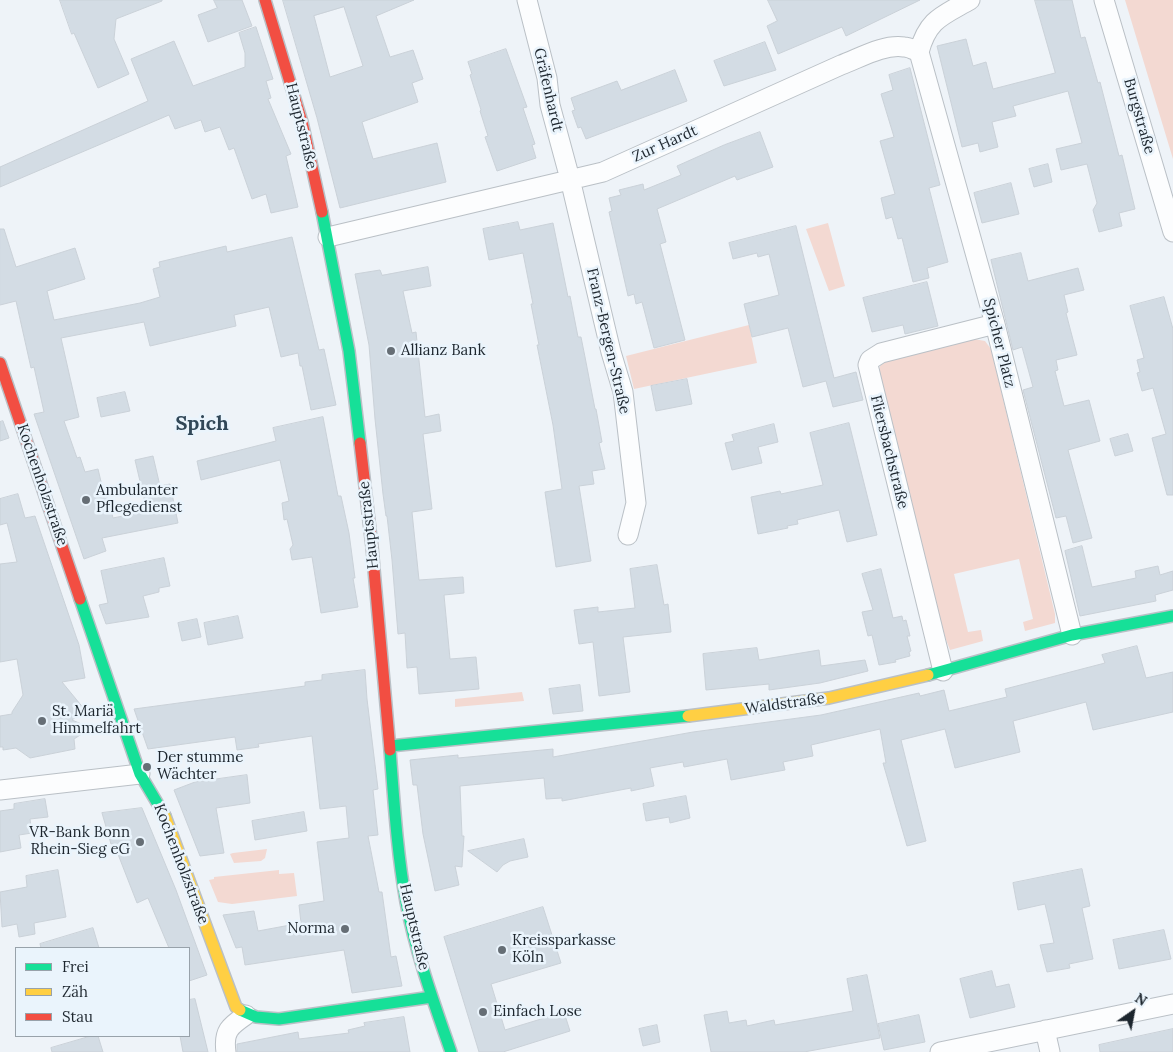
<!DOCTYPE html>
<html>
<head>
<meta charset="utf-8">
<style>
	body { margin:0 }
	#map { position:relative; width:1173px; height:1052px; overflow:hidden; background:#eef3f8; font-family:Lora,serif }
	canvas { display:block }
	.legend { position:absolute; left:15px; top:947px; width:175px; height:90px; box-sizing:border-box; background:#eaf4fc; border:1px solid #98a2aa; margin:0; padding:6px 9px; list-style:none; font-size:15px; color:#1d262e }
	.legend li { display:flex; align-items:center; gap:10px; height:25px }
	.legend b { width:25px; border:1px solid #98a2aa }
	.north { position:absolute; left:1108px; top:987px; width:50px; height:50px; -webkit-text-stroke:4px #eaf4fc; paint-order:stroke; rotate:33deg; font-size:14px; font-weight:700; line-height:20px; text-align:center; color:#1d262e }
	.north::after { content:''; display:block; margin:auto; width:18px; height:22px; background:#1d262e; clip-path:polygon(50% 0,100% 100%,50% 72%,0 100%) }
</style>
</head>
<body>
<div id="map">
<canvas width="1173" height="1052"></canvas>
<ul class="legend">
<li><b style="height:6px;background:#16e098"></b>Frei</li>
<li><b style="height:6px;background:#ffcf43"></b>Zäh</li>
<li><b style="height:6px;background:#f24e42"></b>Stau</li>
</ul>
<div class="north">N</div>
</div>
<script>
const context = document.querySelector('canvas').getContext('2d');
context.lineJoin = 'round';
function fill(path, color) {
  context.fillStyle = color;
  context.fill(path, 'evenodd');
}
function stroke(path, color, width, dash) {
  context.strokeStyle = color;
  context.lineWidth = width;
  context.lineCap = dash ? 'butt' : 'round';
  context.setLineDash(dash || []);
  context.stroke(path);
}
function label(font, color, halo, rows, align = 'center') {
  context.font = font + ' Lora,serif';
  context.lineWidth = 5;
  context.setLineDash([]);
  context.textBaseline = 'middle';
  context.strokeStyle = halo;
  context.fillStyle = color;
  for (const [text, x, y, turn = 0] of rows) {
    context.save();
    context.translate(x, y);
    context.rotate((+turn || 0) * Math.PI / 180);
    context.textAlign = isNaN(turn) ? turn : align;
    if (halo) context.strokeText(text, 0, 0);
    context.fillText(text, 0, 0);
    context.restore();
  }
}
fill(new Path2D(`
	M1125 0H1173V159Z
	M828 223 845 286 829 291 806 229Z
	M749 325 757 363 634 389 626 356Z
	M974 339 985 341 991 349 1055 614V623L1025 631 1023 622 1033 619 1019 559 954 574 968 632 981 630 983 641 950 650 945 637 878 375 880 366 886 361Z
	M522 692 524 701 455 707V699Z
	M267 849 265 858 261 861 234 863 230 854 233 853Z
	M279 870V874L294 873 297 896 232 904 218 902 209 880 214 879V877Z`), '#f3d9d2');
const building = new Path2D(`
	M60 0H162V1L116 19 114 39 129 74 98 88 74 33 72 34Z
	M214 0H242L252 26 208 42 198 15 217 8Z
	M283 0H414L376 16 390 57 413 50 423 79 412 83 418 102 362 122 373 159 437 143 446 182 340 208 317 118ZM344 7 363 66 330 77 314 16Z
	M768 0H920L846 36 842 27 778 54 767 26 777 21Z
	M1035 0H1072L1081 38 1085 37 1098 83 1100 82 1119 156 1122 155 1135 209 1119 213 1122 226 1099 232 1093 210 1097 203 1087 164 1061 170 1056 149 1082 143 1068 91 1013 106 1016 116 992 122 998 147 980 152 978 143 962 147 937 46 966 39 973 66 986 62 993 89 1055 73Z
	M256 27 273 79 266 81 271 98 268 99 291 154 286 156 298 207 271 213 266 194 252 199 234 148 229 150 220 127 205 132 201 120 175 129 169 115 0 187V167L148 101 131 59 174 41 193 86 245 67V53L239 33Z
	M765 42 776 70 724 86 714 61Z
	M506 49 527 107 523 108 535 144 532 145 536 158 497 171 485 137 488 136 480 111 481 110 470 75 472 74 468 62Z
	M910 68 940 185 929 188 948 262 927 268 929 278 913 282 902 238 898 239 892 217 886 219 881 198 895 194 880 141 894 137 881 94 893 90 889 75Z
	M675 70 687 101 586 139 581 127 578 128 572 111 575 110 571 98 617 81 621 90Z
	M760 132 773 167 737 180 735 176 657 209 666 242 660 244 685 340 654 348 642 302 636 304 634 294 628 296 609 212 612 211 609 198 621 195 619 190 643 184 644 190 681 175 677 166 724 145Z
	M1048 164 1052 182 1034 187 1029 169Z
	M1011 183 1019 214 982 223 974 193Z
	M518 222 520 230 553 223 568 297 570 296 578 337H581L585 357 595 409H596L602 442 599 443 605 469 592 471 594 484 579 486 591 561 556 567 545 492 562 489 553 425 537 345H539L531 304H533L523 253 489 260 483 229Z
	M796 226 834 378 856 372 863 400 833 407 826 381 803 387 788 328 752 337 744 304 779 295 769 254 758 257 757 253 733 259 729 243Z
	M0 229H4L16 267 75 248 85 279 47 291 54 320 140 303 160 297 153 269 160 267 159 262 226 246 227 252 292 237 319 350 324 349 336 405 311 410 302 366H300L298 353 281 357 269 307 234 315 236 326 150 346 144 322 61 338 79 417 64 421 77 458 80 457 85 472 98 469 104 494 106 493 109 506H110L113 518 147 511 135 460 153 456 160 486 170 484 178 523 102 538 106 551 84 559 34 414 44 412 34 367 31 368 16 301 0 305Z
	M1021 253 1028 281 1078 268 1084 290 1064 295 1068 312 1066 313 1077 355 1056 360 1058 370 1055 371 1064 406 1089 400 1100 441 1068 450 1092 538 1073 543 1066 516 1056 518 1023 390 1033 387 1022 347 1013 350 991 260Z
	M428 267 431 286 403 291 412 333 416 332 425 417 439 414 441 431 423 434 432 509 412 512 419 580 463 577 464 593 444 595 450 659 476 657 479 689 419 694 417 667 407 668 405 633 398 634 392 560 387 516H386L383 494 375 419 369 345 355 274 380 270 382 275Z
	M927 282 938 326 905 334 903 325 872 332 863 298Z
	M1164 297 1173 329V495H1167L1152 438 1166 434 1153 388 1142 391 1137 373 1140 372 1137 360 1144 358 1130 306Z
	M687 379 692 404 656 411 651 386Z
	M125 392 130 411 101 417 97 398Z
	M323 417 338 496H341L349 533 355 578H353L358 607 321 613 312 557 292 560 290 549 293 545 287 519 284 520 282 503 289 501 280 460 201 480 197 461 276 441 273 428Z
	M3 421 9 438 0 441V422Z
	M849 423 877 535 847 542 839 510 797 520 798 524 787 526 788 528 758 534 751 497 780 491 781 494 823 485 810 433Z
	M774 424 778 442 758 447 762 463 732 470 725 443 734 441 732 435Z
	M1128 434 1133 451 1115 456 1110 439Z
	M18 494 25 518 35 516 79 645 85 678 62 682 85 710 72 720 91 728 74 739 75 749 30 758 16 748 3 750V747H0V716L12 714V712L23 695 17 659 0 662V564L17 562 7 523 0 525V499Z
	M1082 546 1092 587 1136 578 1135 571 1158 566 1160 575 1173 571V590L1155 595 1156 601 1080 616 1065 551Z
	M164 558 170 586 159 588V592L143 596 149 617 106 624 99 605 108 603 101 571Z
	M657 565 664 605 668 604 671 632 623 637 630 692 599 696 593 642 579 644 574 610 598 607V612L635 608 630 569Z
	M881 569 893 618 902 616 903 621 906 620 910 636H907L911 651 909 652 910 656 895 660 896 662 879 665 872 635 868 636 862 612 873 610 862 574Z
	M238 616 243 638 208 645 204 623Z
	M197 619 201 637 182 641 178 623Z
	M1137 646 1146 678 1173 672V712L1093 730 1086 702 1013 721 1020 752 955 768 945 729 901 740 926 841 907 846 883 763H886L880 729 811 745 813 756 783 762 785 770 731 780 727 759 684 767 683 762 650 768 654 786 631 791V788L562 801V798L546 799 544 778 460 786 462 836H464L462 867 455 866 459 885 435 891 423 834 417 785H413L410 760 458 755V758L553 749V757L693 732 821 715 919 693 920 696 944 690 949 711 1007 697 1005 689 1105 663 1102 655Z
	M757 648 759 660 819 650 821 666 865 660 868 671 820 683 769 690V684L706 690 703 654Z
	M365 670 367 699 378 789 373 790 378 835 368 836 379 892H382L391 957 396 956 402 986 352 993 344 950 245 965 242 947 236 948 223 915 254 911 258 931 301 923 299 905 324 901 317 842 349 838 346 806 320 809 312 736 258 744 259 747 237 750 235 737 148 749 134 709 305 686V682L322 680V675Z
	M580 685 583 711 553 714 549 689Z
	M247 775 250 803 216 808 224 853 200 856 174 790 195 782Z
	M686 796 690 818 670 823 669 817 646 821 643 804Z
	M45 799 48 817 30 819 32 833 19 835 21 848 0 852V811L14 809V804Z
	M142 808 176 890 207 975 189 981V948H169L148 898 137 903 114 844H111L102 813Z
	M304 812 307 831 255 840 252 821Z
	M524 839 528 857 510 861 503 865 497 872 468 851Z
	M1082 869 1090 906 1082 908 1093 959 1069 964 1070 968 1047 972 1040 945 1054 943 1045 904 1018 910 1013 883Z
	M58 870 66 917 34 923 35 934 19 937 17 924 2 927 0 892 27 887 26 876Z
	M543 907 561 963 491 984 505 1030 564 1012 570 1031 503 1052H479L444 937Z
	M93 928 99 948H41L40 944Z
	M1164 930 1171 959 1119 969 1113 940Z
	M992 971 996 987 1009 984 1015 1007 970 1018 960 979Z
	M867 975 880 1038 804 1052H711L704 1015 727 1011 729 1023 746 1020 747 1026 774 1020 775 1025 853 1011 847 979Z
	M195 999 208 1052H183L180 1036H189V1000Z
	M919 1015 925 1042 884 1050 878 1024Z
	M404 1017 410 1052H237V1044L298 1032 299 1039 349 1033 348 1030 365 1026 364 1023Z
	M657 1025 660 1042 643 1046 639 1029Z
	M1173 1029V1052H1100L1099 1045Z
	M91 1036H98L103 1052H52L51 1048Z`);
fill(building, '#d3dce4');
stroke(building, '#cad1d8', 1);
const street = new Path2D(`
	M527 0 547 78 550 105 570 179 611 352 623 392 636 503 628 535
	M1104 0 1173 232
	M919 52 995 324 1072 635
	M919 52C928 19 942 16 970 0
	M328 237 603 172 841 65C860 58 883 44 904 47 909 47 914 50 919 52
	M943 671 868 365 870 360 881 353 995 324
	M0 790 140 774
	M1045 1030 1050 1052
	M226 1052C223 1031 230 1026 246 1015
	M940 1052 1173 1004`);
const fast = new Path2D(`
	M322 212 349 351 360 443
	M80 599 140 774 165 816
	M928 675 1072 635 1173 616
	M390 746 688 716
	M390 750C394 801 397 852 406 902 416 954 434 1003 451 1052
	M240 1010 256 1017 279 1019 432 997`);
const slow = new Path2D(`
	M688 716 829 698 928 675
	M165 816 236 1007 240 1010`);
const jam = new Path2D(`
	M265 0 302 122 322 212
	M0 363 80 599
	M360 443 372 547 390 750`);
stroke(street, '#bac0c6', 21);
stroke(fast, '#bac0c6', 14);
stroke(slow, '#bac0c6', 14);
stroke(jam, '#bac0c6', 14);
stroke(street, '#fcfdfe', 19);
stroke(fast, '#16e098', 11);
stroke(slow, '#ffcf43', 11);
stroke(jam, '#f24e42', 11);
for (const [x, y, r, color] of [
	[391,351,5,"#666e75"],
	[86,500,5,"#666e75"],
	[42,721,5,"#666e75"],
	[147,767,5,"#666e75"],
	[140,842,5,"#666e75"],
	[345,929,5,"#666e75"],
	[502,950,5,"#666e75"],
	[483,1012,5,"#666e75"]
]) {
  const dot = new Path2D();
  dot.arc(x, y, r, 0, 2 * Math.PI);
  context.fillStyle = color;
  context.fill(dot);
  stroke(dot, '#eaf4fc', 2);
}
label('15px', '#1d262e', '#eaf4fc', [
	["Gräfenhardt",548,90,77],
	["Burgstraße",1139,116,74],
	["Hauptstraße",301,126,76],
	["Zur Hardt",665,144,-24],
	["Franz-Bergen-Straße",608,341,77],
	["Spicher Platz",999,343,76],
	["Fliersbachstraße",889,452,76],
	["Kochenholzstraße",42,485,71],
	["Hauptstraße",369,525,-96],
	["Waldstraße",785,704,-8],
	["Kochenholzstraße",181,864,69],
	["Hauptstraße",414,927,77]
]);
label('15px', '#1d262e', '#eaf4fc', [
	["Allianz Bank",401,351],
	["Ambulanter",96,491],
	["Pflegedienst",96,508],
	["St. Mariä",52,712],
	["Himmelfahrt",52,729],
	["Der stumme",157,758],
	["Wächter",157,775],
	["VR-Bank Bonn",130,833,"right"],
	["Rhein-Sieg eG",130,850,"right"],
	["Norma",335,929,"right"],
	["Kreissparkasse",512,941],
	["Köln",512,958],
	["Einfach Lose",493,1012]
], 'left');
label('bold 20px', '#314757', '#eaf4fc', [
	["Spich",202,424]
]);
</script>
</body>
</html>
